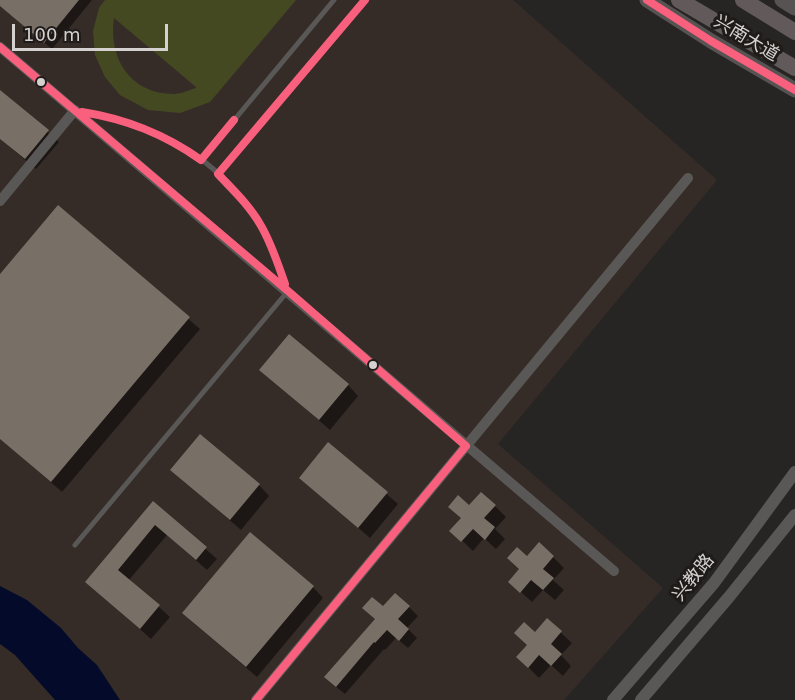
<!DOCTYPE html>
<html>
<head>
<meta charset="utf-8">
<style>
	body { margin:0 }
	#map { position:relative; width:795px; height:700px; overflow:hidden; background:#272523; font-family:"DejaVu Sans",sans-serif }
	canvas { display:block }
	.scale { position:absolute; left:12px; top:24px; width:156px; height:27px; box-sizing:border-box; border:3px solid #d4d1d0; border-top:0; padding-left:8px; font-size:18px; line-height:21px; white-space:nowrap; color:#d4d1d0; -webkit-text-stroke:4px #1e1b19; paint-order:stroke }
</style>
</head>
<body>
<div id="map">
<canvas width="795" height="700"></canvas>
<div class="scale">100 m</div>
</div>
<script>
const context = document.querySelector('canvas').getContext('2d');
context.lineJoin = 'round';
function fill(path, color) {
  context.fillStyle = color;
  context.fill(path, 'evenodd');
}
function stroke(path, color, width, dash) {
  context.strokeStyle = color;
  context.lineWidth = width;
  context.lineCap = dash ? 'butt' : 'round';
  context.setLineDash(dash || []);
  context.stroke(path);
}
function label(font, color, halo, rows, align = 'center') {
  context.font = font + ' "DejaVu Sans","Noto Sans SC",sans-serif';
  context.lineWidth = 6;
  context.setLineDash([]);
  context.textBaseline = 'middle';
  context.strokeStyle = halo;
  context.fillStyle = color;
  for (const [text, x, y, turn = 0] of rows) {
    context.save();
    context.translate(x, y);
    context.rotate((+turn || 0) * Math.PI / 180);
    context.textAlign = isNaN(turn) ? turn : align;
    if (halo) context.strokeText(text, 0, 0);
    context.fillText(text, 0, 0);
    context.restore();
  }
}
fill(new Path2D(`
	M0 0H513L717 180 498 444 663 588 564 700H0Z`), '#352c28');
fill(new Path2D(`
	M105 0H296L210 102 180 113 148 110 120 95 105 77 95 55 93 31 99 8ZM114 18 196 87V88C189 90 181 94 174 94 130 94 108 58 114 18Z`), '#454922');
fill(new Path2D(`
	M0 586 27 600 61 628 78 648 97 665 120 700H55L15 655 0 644Z`), '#040a29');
fill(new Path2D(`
	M0 0H92L52 49 0 5Z
	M0 92 59 142 36 169 0 139Z
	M59 207 200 329 62 492 0 438V276Z
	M261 370 348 385 358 396 330 430Z
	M329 444 398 504 370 538 301 478Z
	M172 470 259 485 269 496 241 530Z
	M153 503 217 559 207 570 167 535 129 580 170 617 151 639 87 582Z
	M495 506 506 517 495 529 505 539 496 549 484 538 473 551 452 531Z
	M553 557 564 568 553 580 564 590 555 600 543 590 532 602 510 582 528 558Z
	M313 587 323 598 257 677 195 624Z
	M409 607 418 616 407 628 417 638 408 648 396 638 385 650 384 649 345 694 335 686 383 608Z
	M547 620 572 643 561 655 571 666 563 676 551 665 539 678 518 657Z`), '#0007');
fill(new Path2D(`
	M0 0H79L44 43 0 6Z
	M0 90 49 130 25 159 0 139Z
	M58 205 190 317 51 482 0 439V274Z
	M289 334 349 384 319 420 259 370Z
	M200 434 260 484 230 520 170 470Z
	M328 442 388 492 358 528 299 478Z
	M481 492 496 505 484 518 495 527 485 540 473 529 461 542 449 531 461 518 448 507 458 495 469 505Z
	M153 501 207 547 196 560 155 525 118 570 160 605 140 629 85 582Z
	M250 532 314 586 246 667 182 613Z
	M539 542 554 556 543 569 554 578 543 590 531 580 520 593 508 582 519 569 507 558 517 547 527 556Z
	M395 593 410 606 398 619 409 629 399 641 387 630 375 643 374 642 336 687 324 677 375 619 362 608 372 597 383 606Z
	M547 618 562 631 551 644 562 654 551 666 539 655 528 668 516 657 527 645 514 633 524 622 535 632Z`), '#786f66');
stroke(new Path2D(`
	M201 160 334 0
	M218 174 365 0
	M75 545 288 291C279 268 272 244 259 223 215 154 157 124 78 111`), '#5a5857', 5);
stroke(new Path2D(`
	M0 47 614 571
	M0 201 75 110
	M256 700 688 178`), '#5a5857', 10);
stroke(new Path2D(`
	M613 700 714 583 795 472
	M641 700 729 597 795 515`), '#5a5857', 12);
stroke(new Path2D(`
	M647 0 711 41 795 90
	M782 0 795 8`), '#575353', 15);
stroke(new Path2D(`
	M679 0 795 68
	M743 0 795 32`), '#625a5a', 16);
stroke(new Path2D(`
	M647 0 711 41 795 90
	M0 47 288 291 466 446
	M82 112C127 119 164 134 201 160L234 120
	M285 284C278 264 271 242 260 224 249 205 233 190 218 174L365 0
	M256 700 466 446`), '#f8607d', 8);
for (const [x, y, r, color] of [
	[41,82,5,"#d4d1d0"],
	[373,365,5,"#d4d1d0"]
]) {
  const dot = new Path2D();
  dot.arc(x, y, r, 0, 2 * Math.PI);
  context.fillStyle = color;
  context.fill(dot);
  stroke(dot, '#1e1b19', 2);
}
label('18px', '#d4d1d0', '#1e1b19', [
	["兴南大道",746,39,31],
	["兴教路",694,578,-51]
]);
</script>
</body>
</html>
